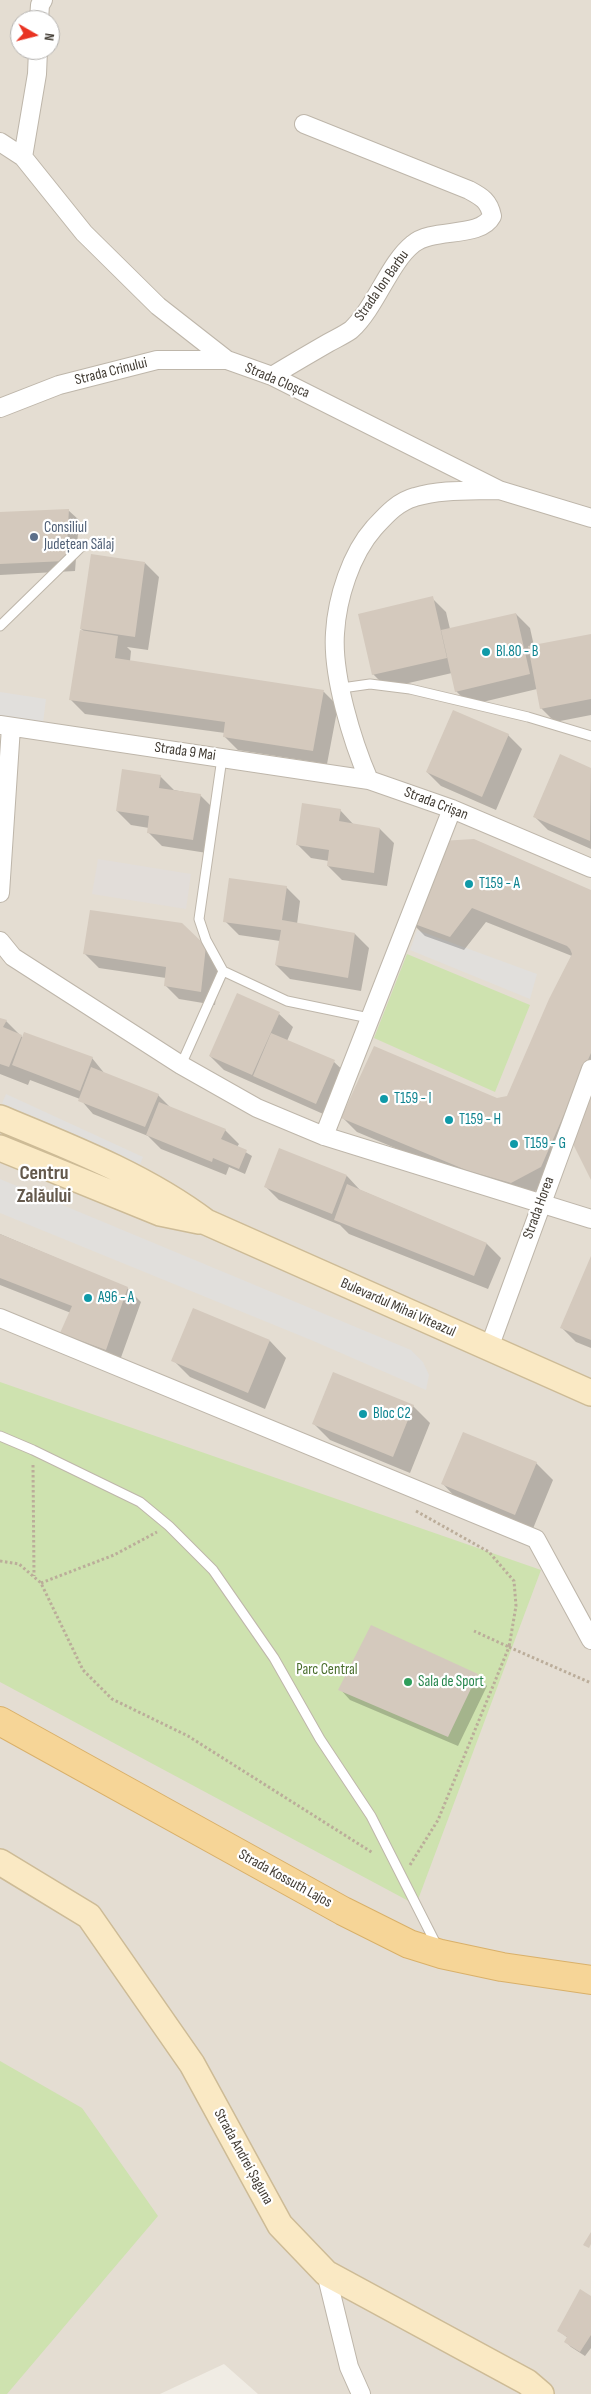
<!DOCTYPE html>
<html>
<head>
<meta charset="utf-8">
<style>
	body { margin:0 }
	#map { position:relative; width:591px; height:2394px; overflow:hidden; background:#f0ece4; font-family:"Sofia Sans Condensed",sans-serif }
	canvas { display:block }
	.north { position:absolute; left:10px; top:10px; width:50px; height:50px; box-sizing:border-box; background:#fff; border:1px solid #b3b1ae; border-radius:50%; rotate:98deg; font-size:14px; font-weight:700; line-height:20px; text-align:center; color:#423c34 }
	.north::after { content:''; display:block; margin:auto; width:18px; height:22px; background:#e93322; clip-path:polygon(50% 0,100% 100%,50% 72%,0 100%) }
</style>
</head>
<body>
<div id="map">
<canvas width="591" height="2394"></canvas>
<div class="north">N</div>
</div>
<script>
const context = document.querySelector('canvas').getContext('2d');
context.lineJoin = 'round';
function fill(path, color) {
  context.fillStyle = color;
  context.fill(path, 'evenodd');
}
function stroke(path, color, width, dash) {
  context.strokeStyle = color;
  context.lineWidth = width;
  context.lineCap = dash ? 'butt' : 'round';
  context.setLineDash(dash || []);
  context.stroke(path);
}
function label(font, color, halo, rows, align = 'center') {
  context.font = font + ' "Sofia Sans Condensed",sans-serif';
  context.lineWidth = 4.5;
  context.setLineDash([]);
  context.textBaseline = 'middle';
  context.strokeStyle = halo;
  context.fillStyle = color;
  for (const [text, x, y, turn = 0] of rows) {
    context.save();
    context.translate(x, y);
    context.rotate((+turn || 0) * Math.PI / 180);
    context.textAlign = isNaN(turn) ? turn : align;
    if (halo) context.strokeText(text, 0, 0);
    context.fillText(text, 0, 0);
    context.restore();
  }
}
fill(new Path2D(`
	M0 0H591V2394H258L224 2364 160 2394H0ZM20 20H50V50H20Z`), '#e4ddd2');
fill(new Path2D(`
	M98 859 191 874 186 909 92 894Z`), '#e2ddd9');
fill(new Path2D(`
	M407 954 530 1005 495 1092 374 1038Z
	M0 1382 541 1570 416 1905 0 1682Z
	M0 2061 82 2108 158 2216 7 2394H0Z`), '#cee2af');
fill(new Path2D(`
	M0 692 46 699 42 731 0 725Z
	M417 930 537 974 530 999 410 950Z
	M6 1094 143 1157 139 1167 0 1108Z
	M0 1179 411 1350 423 1362 429 1375 426 1390 311 1340 0 1213Z`), '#e1dfdc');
fill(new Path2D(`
	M68 510 79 520 75 571 0 575V514Z
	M145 563 159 577 148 650 127 647 131 651 130 661 324 692 338 706 327 764 238 750 224 736 225 733 85 714 71 700 85 632 81 629Z
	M432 598 446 612 450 629 516 614 530 628 534 646 591 635V715L555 722 541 708 537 689 470 705 456 691 452 673 387 688 373 674Z
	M508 735 522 749 496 810 441 786 427 772Z
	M561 756 591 769V849L548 830 534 816Z
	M160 776 174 790 200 795 214 809 207 853 162 846 148 832 149 828 131 825 117 811Z
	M340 810 354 825 380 829 394 843 387 886 342 880 328 866 329 861 311 858 297 844Z
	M442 842 591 892V1178L580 1128 555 1181 525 1196 481 1184 357 1132 343 1118 508 1097 572 956 486 922 464 950 425 936 411 922Z
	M286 887 300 901 297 924 355 934 369 948 361 991 290 979 276 965 280 941 239 935 225 921Z
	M181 925 220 961 215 1005 179 999 165 985 166 978 99 968 85 954Z
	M279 1014 293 1027 287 1041 334 1062 348 1075 330 1117 224 1070 210 1056Z
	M0 1019 6 1021 23 1038 92 1058 105 1074 158 1095 172 1109 225 1130 239 1144 237 1147 252 1156 245 1174 229 1167 226 1175 161 1149 148 1136 93 1114 80 1099 30 1080 28 1085 0 1074Z
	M347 1176 360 1190 487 1244 501 1258 488 1289 349 1234 340 1225 279 1200 265 1186Z
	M0 1234 127 1288 141 1302 119 1363 76 1347 62 1333 71 1313 0 1285Z
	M591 1260V1348L576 1342 562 1328Z
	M270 1341 286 1358 265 1409 190 1377 173 1360Z
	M413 1406 430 1423 410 1473 330 1440 313 1423Z
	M536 1463 553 1480 532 1531 459 1501 443 1484Z
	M477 1676 487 1686 458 1746 350 1700 340 1689Z
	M591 2297V2348L585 2356 571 2347 566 2342 568 2338 559 2331Z`), '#0003');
fill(new Path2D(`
	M69 509 66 561 0 564V512Z
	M91 554 145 562 135 637 80 629Z
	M433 596 447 658 372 675 358 614Z
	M516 613 530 674 455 692 441 630Z
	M80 630 118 636 115 658 324 690 313 751 223 737 225 722 69 700Z
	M591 634V699L540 709 528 646Z
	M453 710 509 734 482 797 426 772Z
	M560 754 591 768 590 841 533 817Z
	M122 769 161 775 159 788 201 794 193 840 147 833 149 816 116 811Z
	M302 803 341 809 339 821 380 828 374 873 327 866 329 850 296 845Z
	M474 839 591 890V1053L541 1167 511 1183 466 1170 341 1118 374 1046 497 1098 507 1096 549 999 572 954 570 949 567 946 472 908 450 937 409 922 441 841Z
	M229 878 287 886 282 920 355 933 348 978 275 965 281 930 223 922Z
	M90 910 182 923 206 946 201 992 164 986 166 967 83 954Z
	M237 993 280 1012 252 1075 209 1056Z
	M0 1018 7 1020 3 1027 22 1035 9 1067 0 1064Z
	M24 1032 93 1057 80 1091 12 1065Z
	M271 1033 335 1060 316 1104 253 1076Z
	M91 1067 159 1094 145 1127 78 1101Z
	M591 1093V1180L573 1144Z
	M159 1102 226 1129 221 1139 247 1150 239 1169 213 1158 212 1162 146 1135Z
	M279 1148 347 1175 332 1214 264 1187Z
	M347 1184 487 1243 474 1276 334 1220Z
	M0 1234 128 1287 106 1350 60 1333 72 1306 0 1278Z
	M591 1256V1340L560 1328Z
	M193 1308 270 1340 248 1393 171 1361Z
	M333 1372 414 1405 393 1457 312 1424Z
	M463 1432 537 1462 515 1515 441 1484Z
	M371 1625 478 1674 448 1737 338 1690Z
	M591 2232V2244L589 2248 583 2245Z
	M580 2289 591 2296V2335L580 2352 564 2342 567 2337 557 2331Z`), '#d4c9bd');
const lane = new Path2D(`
	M0 626 82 546
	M342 688 370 684 410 689 528 717 591 736
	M222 758 199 919 206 940 223 971 287 1001 369 1018
	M181 1065 223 971
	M0 1436 33 1450 140 1502 169 1526 213 1570 274 1658 320 1739 371 1816 438 1948`);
const street = new Path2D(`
	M39 20 40 5 43 0
	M0 142 23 157 84 233 158 306 227 360 272 376 499 490 591 518
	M23 157 37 74 38 50
	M272 376C290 365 309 354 328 343 335 339 344 335 351 330 376 307 389 263 413 244 433 227 480 239 492 216 489 201 482 197 469 190L304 124
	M0 408 59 385 157 360H227
	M0 725 369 780 452 809 591 868
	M369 780C352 741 332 675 335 633 337 598 351 554 374 528 386 515 397 502 415 497 441 489 472 491 498 490
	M0 893 11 727
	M0 941 13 957 181 1065 257 1108 324 1136 591 1219
	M324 1136 452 809
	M0 1318 536 1539 591 1640
	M489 1348 591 1069
	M326 2273 349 2367 361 2394`);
const secondary = new Path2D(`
	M0 1118C70 1147 145 1176 206 1222L591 1393
	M0 1148 160 1213 199 1221
	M0 1862 89 1916 192 2064 280 2225 326 2273 527 2382 541 2394`);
const primary = new Path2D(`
	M0 1721 343 1911 409 1944 441 1954 502 1967 591 1980`);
stroke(lane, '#beb6aa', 11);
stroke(street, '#beb6aa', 20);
stroke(secondary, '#cdbb96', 28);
stroke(primary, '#d9b069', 30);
stroke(new Path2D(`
	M33 1465 34 1576
	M416 1511 489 1552 514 1581 516 1606 509 1647 474 1631
	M0 1561 19 1564 41 1583 83 1670 112 1699 188 1736 373 1853
	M41 1583 114 1555 157 1532
	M410 1865 438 1820 509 1647 591 1683`), '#bbad9a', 3, [2.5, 2.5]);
stroke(lane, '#fff', 9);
stroke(street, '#fff', 18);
stroke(secondary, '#fae9c4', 25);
stroke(primary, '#f6d597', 28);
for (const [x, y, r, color] of [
	[34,537,5,"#5c6f8a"],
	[486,652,5,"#0f9aa8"],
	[469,884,5,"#0f9aa8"],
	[384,1099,5,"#0f9aa8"],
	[449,1120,5,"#0f9aa8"],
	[514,1144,5,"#0f9aa8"],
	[88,1298,5,"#0f9aa8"],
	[363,1414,5,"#0f9aa8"],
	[408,1682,5,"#2e9e5b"]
]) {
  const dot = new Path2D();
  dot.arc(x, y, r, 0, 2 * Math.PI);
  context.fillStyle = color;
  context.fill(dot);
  stroke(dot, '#fff', 2);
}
label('15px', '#423c34', '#fff', [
	["Strada Ion Barbu",382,286,-55],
	["Strada Crinului",111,372,-14],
	["Strada Cloșca",277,381,23],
	["Strada 9 Mai",185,752,8],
	["Strada Crișan",436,804,21],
	["Strada Horea",539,1208,-70],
	["Bulevardul Mihai Viteazul",398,1308,24],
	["Strada Kossuth Lajos",285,1879,29],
	["Strada Andrei Șaguna",243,2157,61]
]);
label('15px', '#4e5e75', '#fff', [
	["Consiliul",44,528],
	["Județean Sălaj",44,545]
], 'left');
label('15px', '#0d838f', '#fff', [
	["Bl.80 - B",496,652],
	["T159 - A",479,884],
	["T159 - I",394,1099],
	["T159 - H",459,1120],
	["T159 - G",524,1144],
	["A96 - A",98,1298],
	["Bloc C2",373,1414]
], 'left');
label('15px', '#4a6e2d', '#fff', [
	["Parc Central",327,1670]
]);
label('15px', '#27864d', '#fff', [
	["Sala de Sport",418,1682]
], 'left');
label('bold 20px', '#64594c', '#fff', [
	["Centru",44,1174],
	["Zalăului",44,1197]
]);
</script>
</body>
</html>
